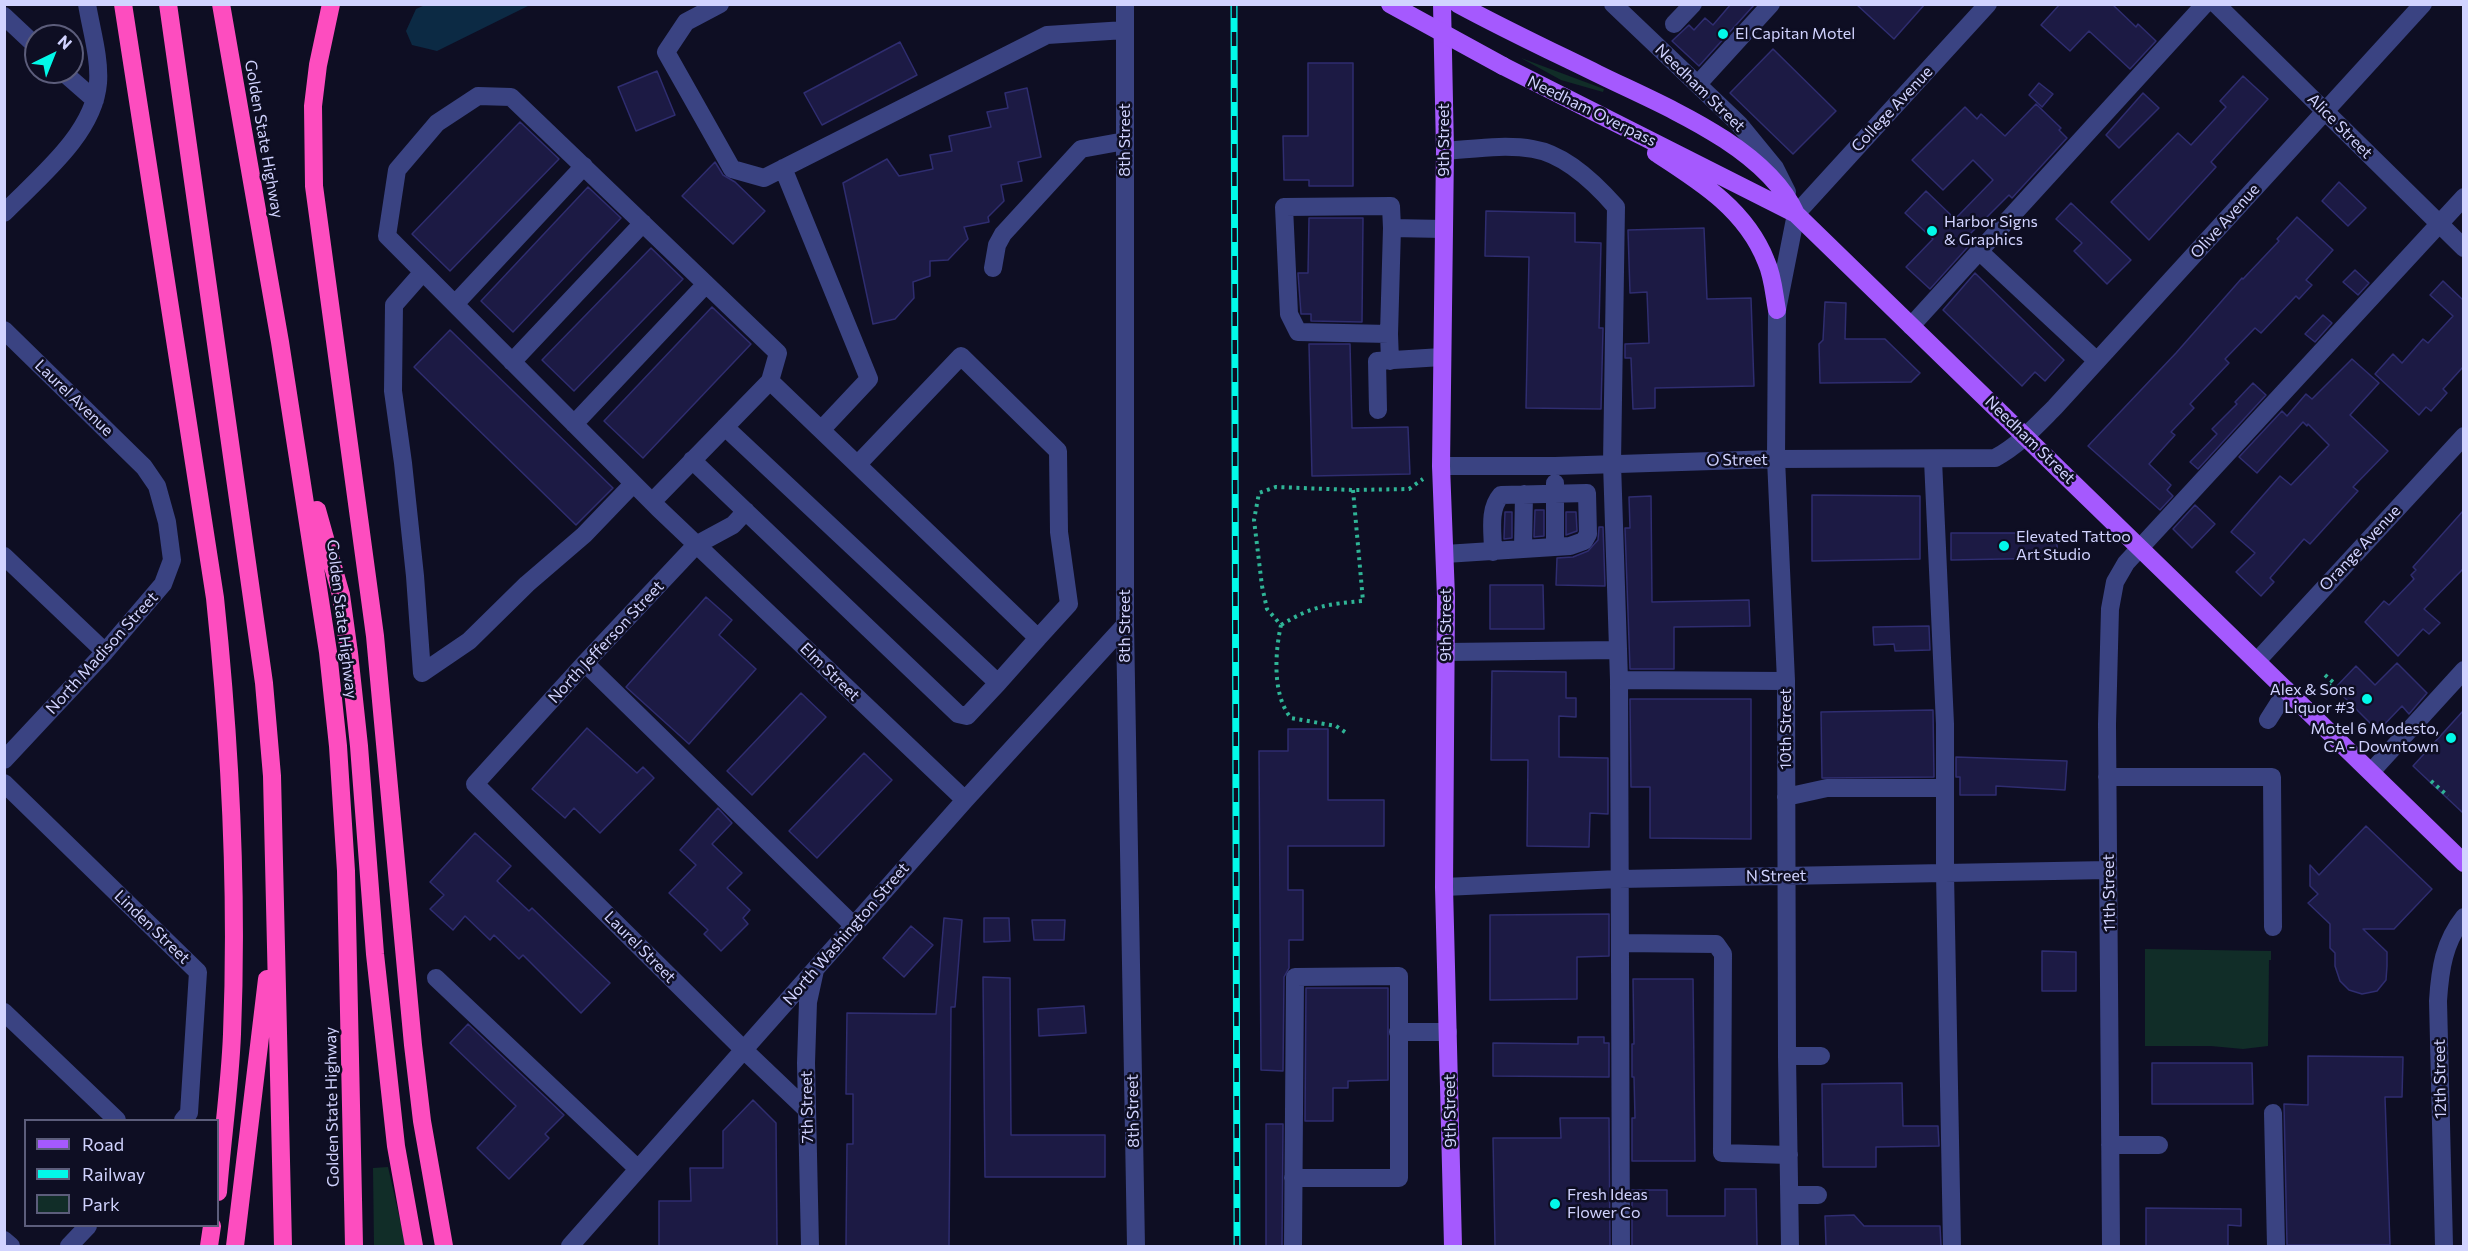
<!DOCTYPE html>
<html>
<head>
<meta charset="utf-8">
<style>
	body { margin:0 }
	#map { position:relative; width:2468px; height:1251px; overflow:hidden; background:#0e0e23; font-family:Commissioner,sans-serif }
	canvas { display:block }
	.frame { position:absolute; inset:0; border:6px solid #d1d3ff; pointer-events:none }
	.legend { position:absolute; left:24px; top:1119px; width:195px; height:108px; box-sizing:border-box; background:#0e0e23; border:2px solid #5c5d7b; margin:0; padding:8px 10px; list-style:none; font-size:18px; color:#d1d3ff }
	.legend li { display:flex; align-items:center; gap:12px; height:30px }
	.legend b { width:30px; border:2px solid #5c5d7b }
	.north { position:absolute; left:24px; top:24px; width:60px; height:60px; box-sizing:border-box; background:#0e0e23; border:2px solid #5c5d7b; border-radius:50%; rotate:43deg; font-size:16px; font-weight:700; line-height:24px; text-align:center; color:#d1d3ff }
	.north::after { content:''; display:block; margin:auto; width:21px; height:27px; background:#02f9e9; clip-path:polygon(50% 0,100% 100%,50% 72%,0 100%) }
</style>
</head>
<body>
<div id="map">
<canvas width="2468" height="1251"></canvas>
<div class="frame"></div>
<ul class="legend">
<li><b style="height:8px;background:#a559fe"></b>Road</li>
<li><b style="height:8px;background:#02f9e9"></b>Railway</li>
<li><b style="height:16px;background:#112d28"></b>Park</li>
</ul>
<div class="north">N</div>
</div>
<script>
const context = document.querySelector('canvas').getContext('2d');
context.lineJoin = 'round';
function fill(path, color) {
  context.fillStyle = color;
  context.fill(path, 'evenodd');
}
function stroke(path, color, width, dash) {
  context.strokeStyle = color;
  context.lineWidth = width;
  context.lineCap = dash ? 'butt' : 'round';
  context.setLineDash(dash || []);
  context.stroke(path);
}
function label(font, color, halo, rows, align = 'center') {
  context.font = font + ' Commissioner,sans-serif';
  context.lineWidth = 5;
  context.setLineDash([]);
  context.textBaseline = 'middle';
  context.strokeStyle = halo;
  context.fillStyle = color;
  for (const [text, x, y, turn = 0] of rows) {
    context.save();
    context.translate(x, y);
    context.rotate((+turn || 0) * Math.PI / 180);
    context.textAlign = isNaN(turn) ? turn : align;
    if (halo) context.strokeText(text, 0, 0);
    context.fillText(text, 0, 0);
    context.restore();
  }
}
fill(new Path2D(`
	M1521 58 1604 89 1603 92 1561 80Z
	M2145 949 2271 951V960H2269L2268 1046 2243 1049 2211 1046H2145Z
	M388 1167 406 1246H374L373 1168Z`), '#112d28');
fill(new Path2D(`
	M425 5V4L530 5 437 51 412 45 406 31 416 9Z`), '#0c2a44');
const building = new Path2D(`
	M1731 4H1755L1699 66 1672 41 1689 25 1694 30 1705 18 1713 25Z
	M1856 4H1925L1894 39Z
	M2060 4H2112L2136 27 2138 24 2156 41 2130 69 2089 31 2070 51 2041 25Z
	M900 42 917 75 822 125 804 93Z
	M1773 49 1836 111 1793 154 1730 93Z
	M1308 63H1353V186H1309V180H1284L1283 136H1308Z
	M657 71 675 115 636 131 618 87Z
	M2243 76 2268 99 2211 162 2216 167 2149 240 2111 202 2178 133 2191 145 2226 107 2220 101Z
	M2039 83 2053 94 2042 107 2029 95Z
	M1027 88 1041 157 1018 162 1022 181 1001 185 1004 201 988 217 989 222 964 227 968 239 948 260 930 261V276L913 282 914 298 895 319 873 324 843 183 887 159 899 176 933 169 930 155 952 151 949 136 991 127 987 112 1008 108 1005 93Z
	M2143 93 2159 108 2119 148 2106 135Z
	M2036 104 2061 128 2059 130 2067 138 2012 198 2009 195 1970 234 1975 239 1930 289 1906 267 1933 239 1905 213 1926 191 1955 219 1993 180 1973 160 1943 190 1912 160 1965 107 1977 119 1981 114 2005 136Z
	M520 122 559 159 450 271 412 234Z
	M715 162 723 175 735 182 765 211 733 244 682 196Z
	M2339 182 2366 208 2348 226 2322 201Z
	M588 187 621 218 513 332 481 301Z
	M2071 203 2131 260 2107 284 2074 251 2082 243 2056 219Z
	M1486 211 1575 213V242L1601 243 1599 328H1603L1601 409 1526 408 1529 257 1485 256Z
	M2297 217 2333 250 2306 280 2312 285 2299 299 2296 296 2261 333 2255 328 2225 359 2229 363 2190 404 2194 408 2171 432 2175 435 2149 464 2171 485 2167 490 2173 496 2160 510 2088 446 2176 353 2242 278 2243 279 2279 241 2277 239Z
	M1309 218H1363L1362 322 1311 321V314H1301L1298 273H1308Z
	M1704 228 1707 299 1751 298 1754 386 1655 388V408L1633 409 1631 358H1625V344L1649 343 1647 292 1630 293 1628 230Z
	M651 248 683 279 574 391 542 360Z
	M2355 270 2369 283 2358 295 2343 282Z
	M1975 273 2064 360 2045 381 2035 372 2022 386 1943 310Z
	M2443 281 2463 300V367L2443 389 2447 393 2431 411 2426 407 2419 415 2375 374 2393 354 2402 363 2423 339 2428 343 2453 316 2430 295Z
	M1825 302 1846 303 1845 339H1885L1920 373 1911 382 1820 383 1819 344 1823 340Z
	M712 307 751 344 643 458 604 421Z
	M2323 315 2332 323 2315 342 2305 334Z
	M450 330 613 488 576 525 414 367Z
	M1309 344H1350L1352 428 1408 427 1410 474 1312 476Z
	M2352 359 2379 383 2350 415 2388 451 2353 487 2358 491 2310 544 2304 539 2270 578 2274 582 2261 596 2236 572 2255 553 2231 532 2280 476 2291 485 2329 445 2308 424 2307 426 2303 422 2257 473 2239 457 2282 411 2287 416 2306 394 2312 399Z
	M2253 383 2266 395 2198 469 2190 462 2217 434 2212 429 2237 404 2235 402Z
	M1812 495 1920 496V559L1812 561Z
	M1651 496 1652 602 1749 600 1750 626 1674 627V669H1630L1625 528H1630L1629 497Z
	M2195 505 2215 524 2192 548 2173 529Z
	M1535 510H1544V536L1534 537Z
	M2463 511V569L2424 609 2440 623 2429 634 2423 629 2398 656 2365 622 2384 601 2389 605 2414 579 2411 575 2416 570 2413 567Z
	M1505 512H1512V538L1504 539Z
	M1566 512H1576L1577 531 1566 535Z
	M1599 527H1603L1605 586 1556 585 1557 558 1573 557 1588 551 1598 540Z
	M1951 533H2056L2058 558 1951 560Z
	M1490 585H1543L1544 629H1490Z
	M706 597 732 620 719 635 756 669 689 744 626 687Z
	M1929 626 1930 650 1895 651 1894 644 1874 645 1873 627Z
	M2397 663 2427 693 2409 714 2402 706 2378 731 2335 688 2356 666 2375 685Z
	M1492 671 1566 672V698H1576V717L1559 716V757L1608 758V814L1590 813 1589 847 1527 846 1528 760H1491Z
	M801 693 826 717 752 795 727 771Z
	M1630 699H1751V839L1650 838V787H1631Z
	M1933 710 1934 777 1822 778 1821 712Z
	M2463 711V813L2413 766Z
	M587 728 637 773 643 767 654 778 600 833 574 808 565 818 532 789Z
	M1288 729H1328V800H1384V846H1288V890H1303V940H1289V968L1284 977 1283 1071 1261 1070 1259 751H1288Z
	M864 753 892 780 817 858 789 831Z
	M1956 757 2067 761 2065 790 1996 786V795H1960V777H1956Z
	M718 808 732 823 712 844 742 873 727 888 750 910 743 918 748 924 721 951 704 934 708 930 669 893 696 865 680 850Z
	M2366 826 2432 889 2394 929H2363L2387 952V966L2386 980 2377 991 2362 994 2349 990 2340 981 2335 966V953L2330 948V924L2308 903 2318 894 2310 886V865L2319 875Z
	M475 833 511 866 497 881 529 911 532 908 610 983 581 1013 523 955 519 959 494 935 490 940 465 916 453 930 430 909 444 895 430 882Z
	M1609 914V956L1577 957V999L1490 1000V915Z
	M944 918 962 920 955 1007H951L949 1246H846L847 1144H853V1094H846L847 1013 936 1014Z
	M984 918H1009L1010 941 984 942Z
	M1032 920H1065L1064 940H1034Z
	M911 926 933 945 904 977 883 958Z
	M2042 951 2076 952V991H2042Z
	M983 977 1010 978 1011 1135H1105V1177H985Z
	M1633 979H1693L1695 1161H1632V1118H1635L1634 1077H1632V1044H1634Z
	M1306 988H1388V1080L1348 1081V1088H1333V1121H1305Z
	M1084 1006 1086 1033 1039 1036 1038 1009Z
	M468 1024 564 1115 545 1134 549 1138 509 1179 477 1148 516 1106 450 1043Z
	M1578 1037H1604V1043H1609V1077L1493 1076V1043L1578 1044Z
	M2308 1056 2403 1057 2402 1097H2385L2390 1245H2287L2284 1104 2308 1105Z
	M2152 1063H2252L2253 1104H2152Z
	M1902 1083 1903 1126H1938L1939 1146 1876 1147V1167H1823L1822 1084Z
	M753 1100 776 1123 777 1246H659V1201H691L690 1168H723V1131Z
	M1560 1118H1609L1610 1246H1495L1493 1138H1561Z
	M1266 1124H1283L1282 1246H1266Z
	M1725 1189H1756L1757 1246H1632V1190H1667V1216H1725Z
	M2146 1208 2241 1209V1226L2228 1225V1246H2146Z
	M1854 1215 1864 1226H1940L1941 1246H1826L1825 1216Z`);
fill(building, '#1c1a44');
stroke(building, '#2f2d70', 1.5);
stroke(new Path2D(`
	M1281 625C1312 606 1328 604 1363 601L1353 490
	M2325 675 2334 683 2329 687
	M1345 732 1336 726 1291 718C1272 695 1275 652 1281 625L1267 609 1262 586 1254 520 1259 493 1276 487 1353 490 1409 489 1423 479
	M2431 781 2448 796`), '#2fb496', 4, [3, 4.5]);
stroke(new Path2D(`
	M720 4 686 22 666 52 732 169 764 178 1047 35 1125 30
	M1125 4V625L1136 1246
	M1613 4 1739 124 1775 168 1787 192
	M2216 4 2464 248
	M4 16 36 46
	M1674 24 1693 4
	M63 72 95 100
	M1698 84 1771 4
	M1445 151C1474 149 1504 144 1533 149 1565 154 1595 183 1616 207L1612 463 1619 680 1621 1246
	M783 168 869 379 822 429
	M4 213C38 178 94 134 98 83 100 58 91 29 87 4
	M1979 251 2097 361
	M993 268 997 245 1003 234 1081 149 1125 141
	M423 272 394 305 393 391 403 463 415 576 422 673 469 641 527 584 584 535 633 484
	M455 304 584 166
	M1911 326 2205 4
	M4 330 144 467 157 486 167 522 172 560 163 584 105 652 4 760
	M1389 334 1298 332 1289 314 1284 207 1391 206 1392 228
	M1390 361 1389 334 1392 228 1444 229
	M512 362 643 223
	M770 381 1038 638 1069 604 1059 532 1058 451 961 356 858 464
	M1378 410 1377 361 1442 357
	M574 424 706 284
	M725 427 998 683 1038 638
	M692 460 958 714 967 716 998 683
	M1933 460 1945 724V873L1952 1246
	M1441 466H1555L1776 459 1995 458C2019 445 2036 426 2055 407L2423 4
	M652 502 770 381 778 353 511 97 478 96 437 123 397 170 387 236 658 508 965 800
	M746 511 733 525 696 545 585 663 475 784 745 1051 806 1109
	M1555 547V483
	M1523 549 1524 494
	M1445 554 1570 546 1584 541 1588 534 1587 493 1501 495C1488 510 1493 532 1493 552
	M4 556 105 652
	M1446 652 1618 650
	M2257 661 2464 436
	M585 663 854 926
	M1619 680 1786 681
	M2268 720 2287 690
	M2371 772 2464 670
	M2107 777H2272L2273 927
	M4 783 198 972 189 1113 183 1120
	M1786 797 1827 788H1945
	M1444 887 1619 879 2108 870
	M1620 943 1716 944 1723 954 1722 1153 1789 1155
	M436 978 637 1168
	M4 1012 117 1120
	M1398 1032H1448
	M1787 1056H1821
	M2273 1113 2276 1246
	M2110 1145H2159
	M1293 1178H1399V976L1295 977 1293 1246
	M1791 1195H1818
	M4 1240 11 1246
	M69 1246 88 1226
	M570 1246 965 800 1125 625
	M810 1246 806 1063 808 1002 815 970
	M1790 1246 1787 1056 1786 681 1776 459 1777 310 1796 214 1988 4
	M2111 1246 2107 724 2110 609 2115 582 2126 563 2464 197
	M2444 1246 2438 1001C2440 969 2444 942 2464 917`), '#3a4382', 18);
stroke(new Path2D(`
	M1442 4 1445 151 1441 466 1446 597 1444 887 1453 1246
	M1458 4C1504 29 1551 51 1598 74 1661 105 1766 146 1796 214L2464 863
	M1503 66 1796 214
	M1656 153C1701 182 1746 210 1766 261 1773 276 1774 294 1777 310`), '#a559fe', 18);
stroke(new Path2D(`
	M123 4 215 598C230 742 238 888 232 1034 230 1086 222 1140 218 1192
	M168 4 264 683 272 776 283 1246
	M221 4 280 342 328 652 338 746 346 871 354 1246
	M331 4 318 65 313 106 314 186 375 636 413 1045 422 1121 444 1246
	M317 510 341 595 349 653 359 746 375 954 396 1146 414 1246
	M209 1246 212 1226
	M235 1246 267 979`), '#fd4dbf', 18);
const rail = new Path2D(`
	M1234 4 1237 1246`);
stroke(rail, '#02f9e9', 7);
stroke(rail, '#0e0e23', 4.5, [14]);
stroke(new Path2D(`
	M1390 4 1503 66`), '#a559fe', 18);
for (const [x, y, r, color] of [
	[1723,34,6,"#02f9e9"],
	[1932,231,6,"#02f9e9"],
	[2004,546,6,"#02f9e9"],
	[2367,699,6,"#02f9e9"],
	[2451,738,6,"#02f9e9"],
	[1555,1204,6,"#02f9e9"]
]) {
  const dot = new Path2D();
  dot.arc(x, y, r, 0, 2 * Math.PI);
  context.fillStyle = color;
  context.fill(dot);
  stroke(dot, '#0e0e23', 2);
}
label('16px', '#d1d3ff', '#0e0e23', [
	["El Capitan Motel",1735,34],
	["Harbor Signs",1944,222],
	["& Graphics",1944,240],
	["Elevated Tattoo",2016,537],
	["Art Studio",2016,555],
	["Alex & Sons",2355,690,"right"],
	["Liquor #3",2355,708,"right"],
	["Motel 6 Modesto,",2439,729,"right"],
	["CA - Downtown",2439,747,"right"],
	["Fresh Ideas",1567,1195],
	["Flower Co",1567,1213]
], 'left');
label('16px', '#d1d3ff', '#0e0e23', [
	["Needham Street",1700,88,44],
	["College Avenue",1892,109,-47],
	["Needham Overpass",1592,111,26],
	["Alice Street",2340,126,45],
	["Golden State Highway",264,139,80],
	["8th Street",1125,140,-90],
	["9th Street",1444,140,-90],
	["Olive Avenue",2225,221,-48],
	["Laurel Avenue",74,398,44],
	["Needham Street",2030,440,44],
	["O Street",1737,460,-1],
	["Orange Avenue",2360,548,-47],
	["Golden State Highway",342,619,83],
	["9th Street",1446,625,-90],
	["8th Street",1125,626,-90],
	["North Jefferson Street",606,642,-47],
	["North Madison Street",102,653,-48],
	["Elm Street",830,672,44],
	["10th Street",1786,729,-90],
	["N Street",1776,876,-1],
	["11th Street",2109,893,-91],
	["Linden Street",152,927,44],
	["North Washington Street",846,934,-49],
	["Laurel Street",640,947,45],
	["12th Street",2440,1079,-91],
	["Golden State Highway",332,1107,-91],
	["7th Street",807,1107,-91],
	["8th Street",1133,1111,-91],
	["9th Street",1450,1111,-91]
]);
</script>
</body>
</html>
